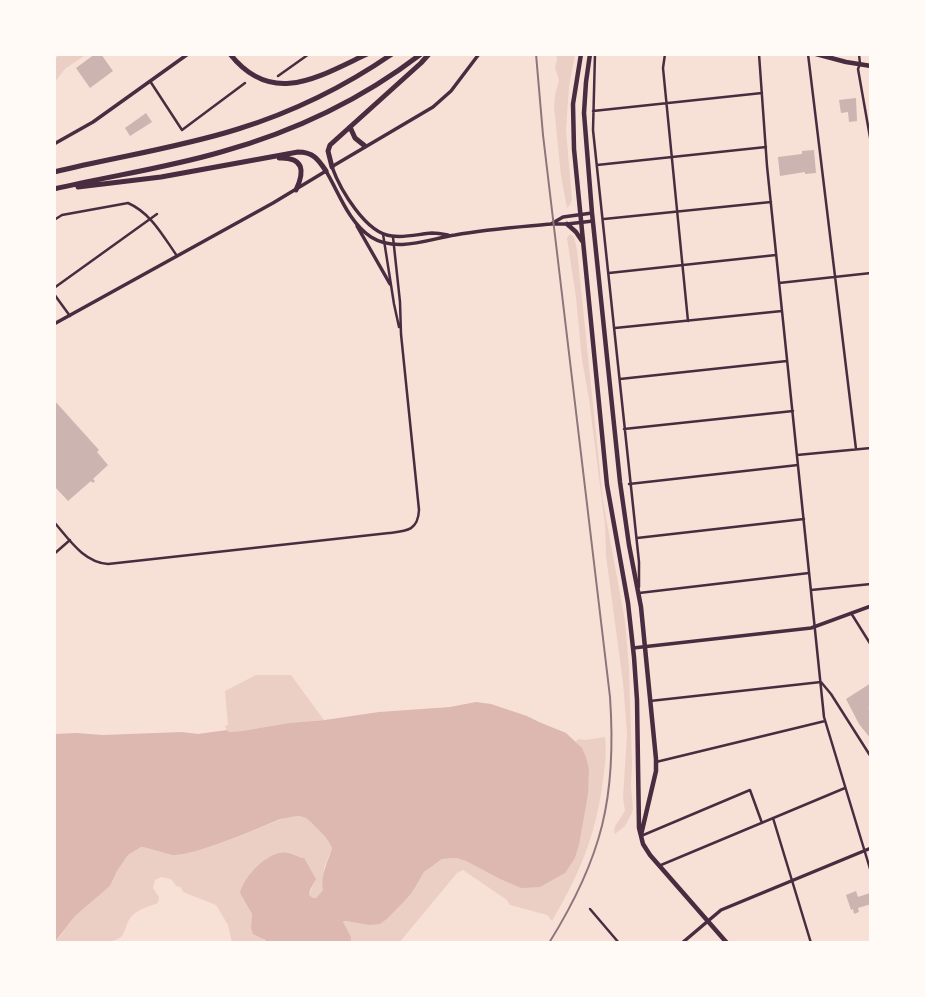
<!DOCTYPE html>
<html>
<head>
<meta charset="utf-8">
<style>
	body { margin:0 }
	#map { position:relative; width:925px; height:997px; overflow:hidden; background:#f7e1d7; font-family:"Archivo Narrow",sans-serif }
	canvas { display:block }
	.frame { position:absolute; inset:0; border:56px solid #fffaf5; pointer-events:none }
</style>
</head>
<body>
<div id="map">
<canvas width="925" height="997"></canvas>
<div class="frame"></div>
</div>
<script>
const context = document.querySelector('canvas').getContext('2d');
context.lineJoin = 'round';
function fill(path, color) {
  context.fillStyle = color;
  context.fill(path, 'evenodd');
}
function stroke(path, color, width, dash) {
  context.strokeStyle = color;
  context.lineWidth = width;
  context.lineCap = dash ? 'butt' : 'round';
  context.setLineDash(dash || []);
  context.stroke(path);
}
fill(new Path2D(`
	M59 54 60 56 63 54H87L65 69 54 83V61Z
	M556 54H575L569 87 566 130 572 199 570 205 567 208 561 176 554 107 555 95 559 80 555 68 557 59Z
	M570 234 574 237 577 250 603 501 625 621 629 668 632 764 631 786 633 809 631 815 625 826 615 834 614 832 615 826 625 811 623 798 627 733 623 683 606 556 605 525 589 399 582 360 576 298 567 238Z
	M256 675H291L324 720 289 723 242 731 228 732 225 726 228 725 225 691Z
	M605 737C607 751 605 765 603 780 596 835 580 873 552 921L547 915 510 905 507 900 463 870 457 873 399 943H351L343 923 346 921 369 925 416 886 424 872 442 859 456 858 466 861 498 878 575 858C580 844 581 829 583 815 588 790 595 763 576 742L578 739 585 740Z
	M294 816H305L311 820 328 837 332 848 324 868 323 890 316 898H313L309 895 315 880 302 858 291 853 240 893 252 914 251 928 267 943H232L228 925 216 905 183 892 181 887 176 886 171 879 161 877 155 880 153 888 159 897 158 903C147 907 135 910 129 920 126 925 125 932 122 936 113 946 69 943 55 943L75 916 110 886 117 871 128 855 141 847C151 848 162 853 172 855 191 857 261 828 281 819Z`), '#ebcfc5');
fill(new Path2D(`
	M476 702 491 704 527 716 539 722 566 733 582 748 586 757 589 769 588 794 579 845 575 858 565 873 540 887 521 888 498 878 466 861 456 858 442 859 424 872 416 886 409 896 388 918 380 924 369 925 346 921 343 922 351 937V943H267L265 940 253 934 251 928 252 914 240 893C244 877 263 857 279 853 287 851 295 855 302 858H304L316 879 310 890 309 895 313 898H316L323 890C320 875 328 862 332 848 328 839 325 836 318 829 302 812 302 815 280 819 260 828 191 857 172 855 162 853 151 848 141 847L128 855 117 871 110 886 75 916 54 943V734L77 733 103 735 182 732 198 734 227 730 229 732 242 731 289 723 325 720 379 712 450 707Z`), '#dcb8b0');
fill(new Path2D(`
	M95 54H101L113 71 90 88 76 68Z
	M856 98 857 121 849 122 848 112 841 113 839 100Z
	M146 113 152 122 130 136 125 128Z
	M814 150 816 173 805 174V172L780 176 778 157 802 154V151Z
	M54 400 99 450 97 452 108 465 93 479 95 481 93 483 91 481 68 501 54 486Z
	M871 683V706L868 708 871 709V739L859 724 846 699Z
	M856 891 858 897 870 893 871 904 858 908 859 912 854 914 853 909 851 910 846 895Z`), '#ccb4b1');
stroke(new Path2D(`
	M595 54 593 130 639 562V587
	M665 54 663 68 688 321
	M759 54 767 166 824 717 871 872
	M808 54 856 449
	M859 54 860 64 858 69 871 143
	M278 76 309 54
	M150 81 182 130 245 83
	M593 111 762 93
	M597 165 766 147
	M604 219 771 202
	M54 220 62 215 128 203C151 213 163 236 177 256
	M383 234 394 304 399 327
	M609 273 776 255
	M779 283 871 273
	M54 288 157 214
	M54 294 70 316
	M615 328 782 311
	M620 379 787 361
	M624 429 793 411
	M797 455 871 448
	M629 484 798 465
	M54 522C69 539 83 562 108 564L389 533C406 531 418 531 419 510L401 334 400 302 393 237
	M637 538 804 519
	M54 554 70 540
	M811 590 871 584
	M639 593 809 573
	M851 613 871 645
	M650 701 821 682 831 694 871 757
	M656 762 825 721
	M773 818 811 943
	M641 836 750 790 762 823
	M661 865 845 788
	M590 909 619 943`), '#4a2c40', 2.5);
stroke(new Path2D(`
	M54 144 93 122 188 54
	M333 166 433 107 451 91 479 54
	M332 167C340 189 366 234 392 236 405 238 419 234 432 233 437 233 443 234 448 235
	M326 171C339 193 349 223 371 237 396 253 429 239 455 235 487 229 519 227 551 224H567L593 221
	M551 224 563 217 592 213
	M357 226 390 284
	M54 324 273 203 326 171
	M633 648 811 628 871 606
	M682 943 721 910 871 848`), '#4a2c40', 3.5);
stroke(new Path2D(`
	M581 54 573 104 574 149 607 485 628 603 634 657 637 700 639 828 643 844 650 855 727 943
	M590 54 586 82 584 113 592 213 620 482 629 545 641 607 656 759V771L641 835
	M816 54 846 62 871 66
	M567 224 576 232 582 241`), '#4a2c40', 4.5);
stroke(new Path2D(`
	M230 54C272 107 318 77 367 54
	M350 127 355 138 365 146
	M279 158C304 157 305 171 296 190
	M332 167 328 151 330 145 421 63 429 54
	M54 172C115 157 178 148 238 129 293 112 344 87 392 54
	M78 187 161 177 298 152C313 152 318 159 326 171
	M54 189C110 176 166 168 221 152 293 132 361 100 421 54`), '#4a2c40', 5);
stroke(new Path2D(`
	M536 54 543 135 610 697C617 797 602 858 549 943`), '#8f747c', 2);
</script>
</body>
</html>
